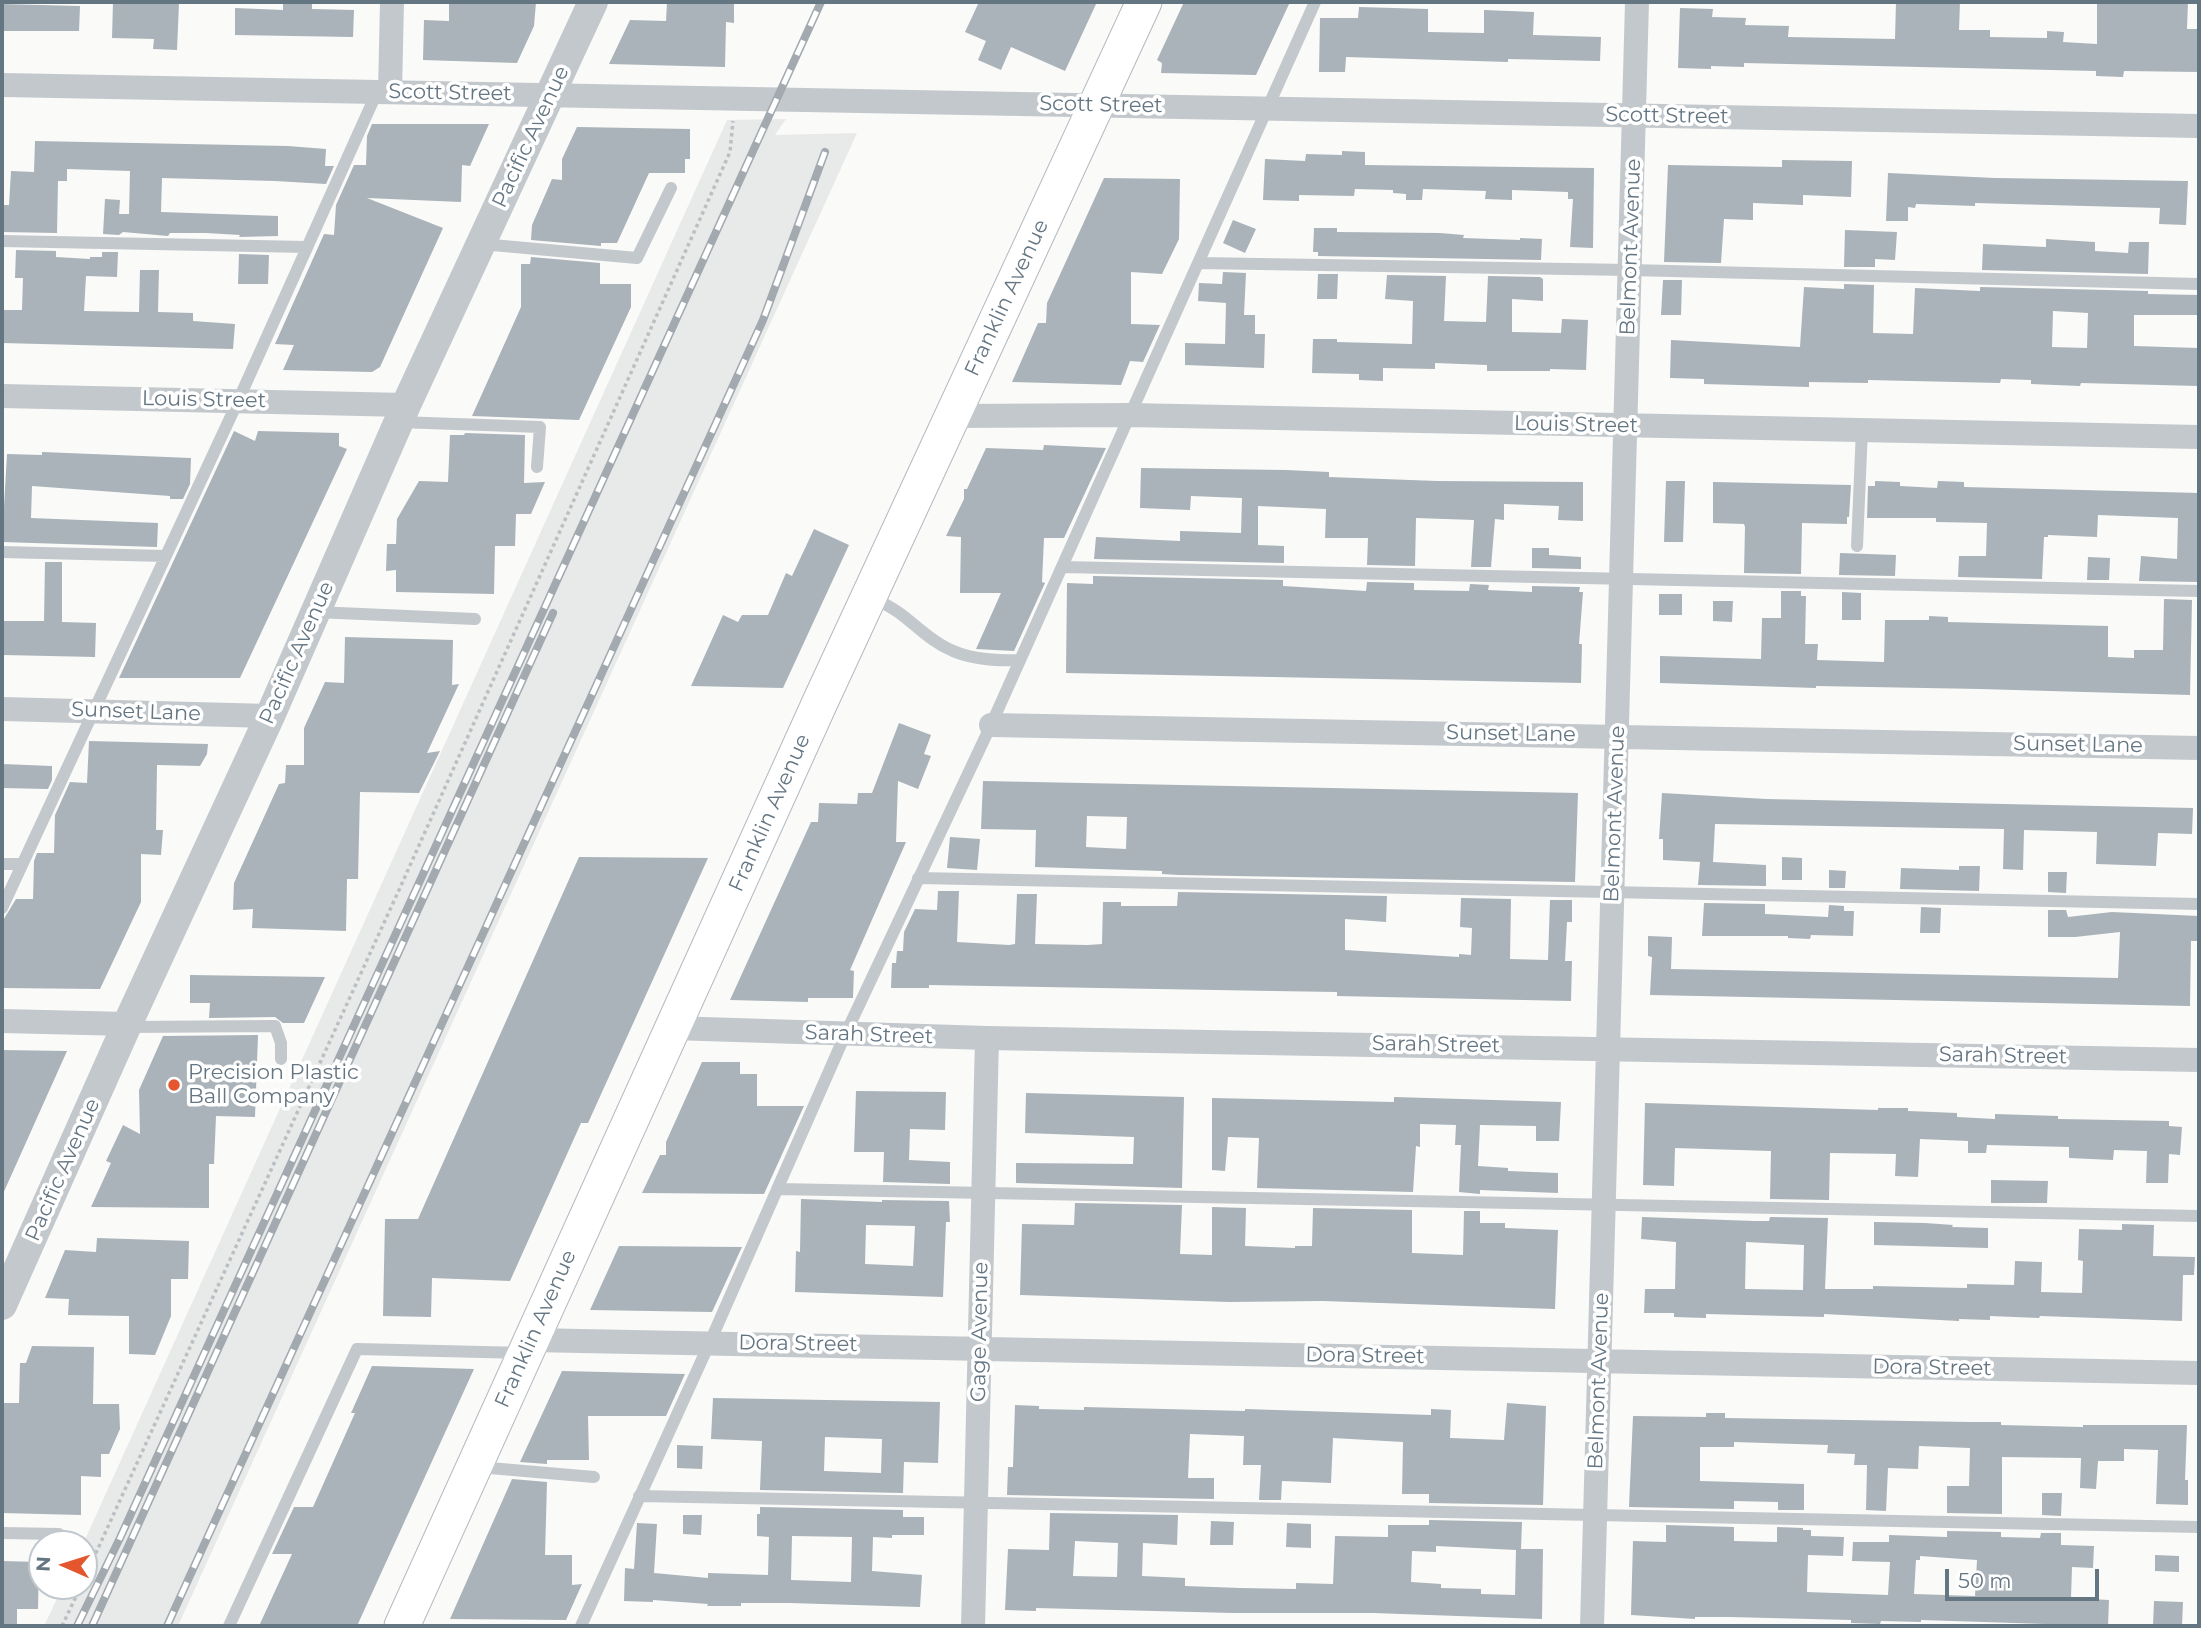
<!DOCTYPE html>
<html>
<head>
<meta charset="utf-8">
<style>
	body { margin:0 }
	#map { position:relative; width:2201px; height:1628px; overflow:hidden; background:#fafaf8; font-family:Montserrat,sans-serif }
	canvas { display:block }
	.frame { position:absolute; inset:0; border:4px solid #657683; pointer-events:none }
	.north { position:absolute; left:28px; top:1530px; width:70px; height:70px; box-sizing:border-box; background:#fff; border:2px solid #c1c8cd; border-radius:50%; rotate:273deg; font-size:19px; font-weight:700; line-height:28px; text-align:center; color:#657683 }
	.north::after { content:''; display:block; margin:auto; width:24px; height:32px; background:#e4572e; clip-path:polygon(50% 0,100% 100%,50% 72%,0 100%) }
	.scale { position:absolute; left:1945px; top:1569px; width:154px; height:32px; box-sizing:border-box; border:4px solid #657683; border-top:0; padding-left:9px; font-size:21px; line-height:24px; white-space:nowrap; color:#657683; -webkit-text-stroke:5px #fff; paint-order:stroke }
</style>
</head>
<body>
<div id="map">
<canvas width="2201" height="1628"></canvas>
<div class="frame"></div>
<div class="north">N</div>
<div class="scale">50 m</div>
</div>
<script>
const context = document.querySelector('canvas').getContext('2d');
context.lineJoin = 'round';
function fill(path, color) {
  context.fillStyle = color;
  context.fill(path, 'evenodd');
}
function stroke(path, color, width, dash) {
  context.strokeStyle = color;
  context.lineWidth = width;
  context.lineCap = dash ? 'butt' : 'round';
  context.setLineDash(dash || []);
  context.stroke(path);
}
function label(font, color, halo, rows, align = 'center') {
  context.font = font + ' Montserrat,sans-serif';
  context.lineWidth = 7;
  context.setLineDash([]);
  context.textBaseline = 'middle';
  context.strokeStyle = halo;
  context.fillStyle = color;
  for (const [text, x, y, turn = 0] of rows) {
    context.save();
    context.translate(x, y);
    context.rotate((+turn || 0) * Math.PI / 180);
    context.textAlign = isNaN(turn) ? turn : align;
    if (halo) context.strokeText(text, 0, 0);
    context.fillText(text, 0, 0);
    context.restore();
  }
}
fill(new Path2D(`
	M786 119 775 135 857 133 178 1626H44L63 1586H84L83 1544 727 120Z`), '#e8e9e9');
fill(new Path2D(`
	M113 2 179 3 177 50 153 49 154 39 112 38Z
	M283 2H312V9L354 10 353 37 235 35V8L283 10Z
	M449 2H536L534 26 517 63 423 60 424 20 449 21Z
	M667 2H734V23L726 22 725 67 609 64 630 20 666 21Z
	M979 2H1097L1065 71 1011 47 1001 70 978 60 986 41 965 32Z
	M1184 2H1290L1256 75 1161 73 1162 63 1157 60Z
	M1896 2H1960L1959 30H1990V37L2047 38V31L2064 32 2063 42 2097 44V2H2188L2187 29H2199V72L2124 71 2123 77 2096 76V71L1744 63V67L1711 66V69L1678 68 1680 8 1713 9 1712 17 1746 18 1745 25 1789 26 1788 37 1895 39Z
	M2 4 80 6 79 31H2Z
	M1359 7 1428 9V32L1484 33V10L1534 12 1533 35 1601 37 1600 61 1508 59V62L1346 57 1345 72H1319L1320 18H1358Z
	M372 124H489L470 166 462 165 461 202 367 198 443 228 380 367 372 372 283 370 294 345 275 344 324 234 334 235 336 205 354 165H366L367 136Z
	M577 127 690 129V159H685V173H649L617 243H601V246L531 240 532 225 552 179 562 180V159Z
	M35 141 288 146 326 149 325 166H334L326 184 275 181 162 178 161 212 278 216V236L239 237 240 235 206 233H170L168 236 123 232 119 235 103 234 105 199 120 200 119 214H129L130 171 67 169V181H58L57 233 2 232V205H9L11 171 34 172Z
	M1342 151 1365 152V165L1594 168 1593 248 1570 247 1573 199H1568V192L1512 190V200L1485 199 1486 191 1423 189 1422 200H1406V194L1393 193V190L1355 189 1354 196 1299 195V201L1263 200 1265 159 1305 161 1306 154 1342 155Z
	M1782 160 1852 161 1851 197 1803 195V205L1753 203V220L1724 219 1721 263 1664 262 1668 165 1782 167Z
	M1888 173 1995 178 2188 181 2186 225 2159 224 2160 208 1975 203V206L1916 204 1915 208 1908 207V221H1886Z
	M1104 178 1180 179 1179 239 1162 274 1131 272V324L1160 325 1143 362 1130 361 1121 385 1012 382 1038 323H1046L1047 303Z
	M1233 220 1256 229 1245 253 1223 243Z
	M1314 228H1337V232L1440 233 1464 235 1463 238 1520 240V238L1542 239 1541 260 1318 256V252H1313Z
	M1845 230 1897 232 1895 260 1875 259V267H1844Z
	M2046 239 2095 242V251L2128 253 2129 242H2149L2148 274 1982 270 1983 244 2046 247Z
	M16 250 56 251V257L90 259V257H102V252H118L117 277 86 276 84 311 139 312 140 270H159L158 312 193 313V321L235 324 233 349 2 343V310H22L23 278H15Z
	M239 254 269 255 268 284H238Z
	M531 257 600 263V284H631V307L579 420 472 416 521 307V264H530Z
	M1223 272 1246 273 1244 315H1255V334H1265L1264 368 1185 365V343L1225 344 1226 303 1198 301 1199 283 1222 284Z
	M1318 274H1338L1337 299H1317Z
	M1387 275 1446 276 1444 321 1486 322 1488 276 1540 277 1543 279V301L1512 299V332L1561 333 1562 319 1588 320 1586 370 1550 369V371H1487V365L1435 363V369L1383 368V381L1359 380V374L1312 373 1313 339H1337V342L1412 344 1413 301 1385 299Z
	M1663 280H1682L1681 315H1661Z
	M1844 284 1874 285 1873 333 1913 334 1915 288 1980 291V287L2148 291V294L2199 295V315H2134V346L2199 348V386L2081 383 2080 386 2031 384V380L2001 379 2000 383 1868 380V383L1809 382V387L1704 384V379L1670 378 1671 340 1800 347 1804 287 1844 289ZM2053 311 2088 313 2087 348 2052 347Z
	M234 431 255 441 258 431 339 433V446L347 449 240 678H119Z
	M465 433 525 435 524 483 545 482 531 514H516L515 546H495L494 594 396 592V570L386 571 387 544H396L397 519 419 481 448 482 450 435H464Z
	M1044 445 1106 448 1064 538H1044L1042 582 1045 583 1014 651 976 649 1001 593H960L961 537 946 536 964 499V489H967L986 448 1043 450Z
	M42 452 191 458 190 484 183 499H170V496L32 486 31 518 158 523 157 547 2 542 7 454 42 455Z
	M1141 468 1286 470 1329 472V477L1437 481 1583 482V521L1558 520 1559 506 1504 504V520L1495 519 1491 567H1471L1474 520 1416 518 1415 566 1367 565 1368 538H1325L1326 509 1258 506V545L1284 546V563L1094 559 1096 537 1180 541V531L1241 533 1242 498 1191 496 1190 510 1140 508Z
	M1666 481H1685L1683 542H1664Z
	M1875 481 1900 482V486L1937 488 1938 481 1964 482V487L2199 493V582L2139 581 2141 556 2177 559 2178 518 2098 515 2097 537 2048 535V537H2044L2042 579 1958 577 1959 556H1986L1987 523 1936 522V518H1867L1868 486H1875Z
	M1713 482 1851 485 1849 517H1847V524L1802 523 1801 574 1744 573 1745 527 1744 524 1713 523Z
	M814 529 849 545 783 688 691 686 723 615 738 622 742 615H768L786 573 792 576Z
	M1532 548H1549V555L1581 557V569L1532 568Z
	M1840 553 1896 555 1895 576 1839 575Z
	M2088 557 2110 558 2109 580H2087Z
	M45 562H62V622L96 623 95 657 3 655 4 621H44Z
	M1093 576 1283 580V586L1366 591 1367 582 1414 583V590L1469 591 1470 584 1489 585 1488 590 1532 592V586L1580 587 1579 592H1583L1579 644H1582L1581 683 1066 673 1067 583 1093 584Z
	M1781 591H1801V596H1806L1805 644H1818L1817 660 1884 662 1885 620H1929V616L1948 617V622L2108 626V657L2134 658V650H2163L2164 599 2192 600 2190 695 1980 689 1816 686V688L1660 683V656L1761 659 1762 618H1781Z
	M1842 592 1861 593V620H1842Z
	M1659 594H1682V615H1659Z
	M1713 601H1733L1732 622 1713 621Z
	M345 637 453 640 452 685 459 684 427 753 440 751 419 793 360 792 358 879H347L346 931 252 928 253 909 233 910 234 883 279 784 285 783 286 765H304V728L325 682 344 683Z
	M899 723 931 735 924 754 931 756 918 789 898 781 896 842H906L850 970 854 971 853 998H808V1002L730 1000 811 822H818L819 803 857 804 858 793H872Z
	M89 741 208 744 207 754 200 766 157 765 156 830H163L161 855 141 854V902L100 989 2 988V922L16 899H33L34 861 37 853H54L55 815 70 782 87 783Z
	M2 764 52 766V780L48 789 2 788Z
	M983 781 1578 793 1575 882 1179 875 1162 874V871L1035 867 1036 830 981 829ZM1087 816 1127 817 1126 849 1086 847Z
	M1662 793 1766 799 2193 808 2192 834 2158 833 2156 866 2096 864 2097 832 2024 830 2023 870 2003 869 2004 829 1715 824 1713 862 1766 865V886L1701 885H1698L1700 862 1663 860V839H1659Z
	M950 837 980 839 977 870 947 868Z
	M579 857 708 858 588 1123H581L510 1281 432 1278 431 1317 383 1316 385 1219H418Z
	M1782 857 1802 858V880H1782Z
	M1959 866H1980L1979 891 1900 889 1901 868 1959 870Z
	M1829 870 1846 871 1845 888H1829Z
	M2048 872H2067L2066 893 2048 892Z
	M938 891H959L957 942 1009 945 1015 944 1017 894H1037L1035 944 1088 945 1102 944 1103 902H1121V906H1177L1178 892 1387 896 1386 922 1345 919V950L1459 957V954L1471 955 1472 928 1460 927 1461 898 1511 899 1510 959 1548 960 1550 900H1572V922H1567L1565 961H1572L1571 1001 1337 996V992L1273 991 929 985V988H891L892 963H896L897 951H903L904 932 915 909 937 910Z
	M1704 903 1765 904V914L1828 917 1829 905 1844 906V911H1854L1853 936 1811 935 1810 939 1788 938V936H1702Z
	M1921 907 1941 908 1940 933H1920Z
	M2048 910H2066L2068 917 2112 912 2199 916V941H2191L2190 1006 1650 995 1652 957 1648 956V936L1672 937 1671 969 2118 978 2120 932 2075 937H2048Z
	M190 975 325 977 304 1023H283L275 1017 209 1018 210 1003H190Z
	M258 1035 255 1117 216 1116 214 1164H209V1208L91 1207 111 1163 106 1161 123 1125 140 1134 139 1090 163 1036Z
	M2 1050 67 1051 2 1196Z
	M702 1062H740V1074H757V1106H804L764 1194 642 1193 660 1155H666V1142Z
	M856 1091 946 1092 945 1130 910 1129 909 1160 950 1162V1184L883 1182 884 1152H854Z
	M1026 1093 1184 1097 1182 1188 1016 1183V1163L1133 1164 1134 1137 1025 1133Z
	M1394 1097 1561 1102 1559 1141H1536V1126L1480 1125 1478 1166 1508 1168V1171L1558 1173V1193L1480 1190V1194L1459 1192 1461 1145H1455L1456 1125 1420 1124V1147L1416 1146 1413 1192 1257 1188 1259 1138 1228 1137 1225 1171 1212 1170V1098L1394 1102Z
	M1645 1103 1878 1110V1108H1908V1111L1957 1113V1117L1995 1119V1114L2058 1116V1119L2169 1121V1126L2182 1127 2180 1155 2169 1154 2168 1183H2146L2147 1151 2114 1150 2113 1160 2069 1158V1147L1987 1145 1986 1153H1968V1141L1920 1139 1918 1177 1895 1176 1896 1154 1830 1153 1829 1200 1770 1199 1771 1151 1675 1148 1674 1186 1643 1185Z
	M1991 1180 2048 1181 2047 1203H1991Z
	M801 1199 882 1202V1200L949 1201 950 1222H946L943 1297 795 1292 796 1251 800 1252ZM866 1225 915 1226 913 1266 865 1264Z
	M1075 1203 1182 1205 1180 1254 1212 1255V1207L1246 1208 1245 1246 1295 1248V1246H1312L1313 1208 1412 1210V1253L1463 1255 1464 1211H1480V1223H1505V1228L1558 1230 1555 1309 1323 1301 1229 1302 1020 1295 1022 1224 1074 1225Z
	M1642 1217 1754 1221H1769L1770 1217 1828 1218 1825 1289H1873V1286L1967 1288V1284L2014 1285 2015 1261 2042 1262 2041 1292 2082 1293 2083 1261 2078 1260 2079 1229 2122 1230V1224L2154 1225 2153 1256 2195 1257 2194 1275H2183L2182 1321 2040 1316 2039 1318 1990 1316V1320L1959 1319V1321L1824 1314V1317L1706 1314V1318L1674 1317V1313H1644L1645 1289H1675L1676 1242 1641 1239ZM1746 1242 1804 1245 1803 1290 1745 1289Z
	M1874 1222 1925 1223 1953 1225 1952 1227 1988 1228V1248L1874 1245Z
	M97 1238 189 1241 188 1279H171V1316L155 1355 129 1354V1316L68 1315 69 1299 45 1298 65 1250 96 1252Z
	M619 1246 742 1247 712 1312 590 1310Z
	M32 1346 94 1347 93 1404H119L120 1429 109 1454H101V1477L81 1476V1515L2 1513V1403H19L20 1363H26Z
	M372 1366 474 1369 357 1626H259L292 1554H272L294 1507H313L355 1413H351Z
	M562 1371 685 1374 666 1416H588L589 1460H547V1464L520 1462Z
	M713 1398 940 1402 938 1463 904 1462 903 1493 760 1490 762 1441 711 1439ZM825 1437 882 1439 881 1473 824 1471Z
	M1507 1403 1546 1406 1543 1505 1429 1503V1494H1402L1403 1442 1333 1438 1331 1483 1282 1481 1281 1500H1259L1261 1465H1243L1244 1436 1190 1434 1188 1478H1214V1499L1007 1495 1008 1467H1013L1015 1405 1039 1406V1409L1084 1410V1407L1245 1411V1409L1431 1415V1409L1451 1410 1450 1438 1504 1440Z
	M1706 1413H1725V1418L1970 1422H2001V1425L2083 1427V1425H2187L2185 1480H2188V1505L2156 1504 2158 1450 2124 1449V1461H2098L2096 1489 2080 1488 2081 1458 2002 1457V1514L1947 1513V1486H1969L1970 1448 1919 1446 1918 1469 1888 1468 1886 1511 1866 1510 1867 1465H1854L1855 1454 1827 1453 1828 1445 1734 1442V1447H1700V1481L1804 1484V1510H1778V1502L1734 1501V1509L1629 1507 1633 1416 1706 1417Z
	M677 1445 703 1446 702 1469 677 1468Z
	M512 1479 547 1482 545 1555H572V1585L582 1584 566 1620 450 1619Z
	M2042 1493H2062L2061 1516 2042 1515Z
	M760 1507 903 1510V1517H924V1535H892V1538L873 1537 872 1571 922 1575 920 1607 790 1603H741V1606H707L708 1604 653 1600V1602L624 1601 625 1568 634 1569 637 1523 657 1524 654 1573 708 1578V1573L768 1575 769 1537 757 1536V1514H760ZM792 1536 852 1537 851 1582 791 1580Z
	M1050 1513 1178 1515 1177 1545 1143 1543 1142 1576 1185 1578V1586L1240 1588 1296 1589V1583L1333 1584 1335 1536 1388 1537V1525H1429V1520L1522 1522 1521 1549H1543L1542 1619 1373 1613H1233L1036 1608V1611L1005 1610 1008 1549 1049 1550ZM1075 1541 1118 1543 1117 1577 1073 1576ZM1436 1546 1516 1550 1515 1595 1481 1594V1589L1441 1588V1584L1411 1582 1412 1551 1436 1552Z
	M683 1515H702L701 1535 683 1534Z
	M1211 1521 1234 1522 1233 1545H1210Z
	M1287 1523 1311 1524V1548L1286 1547Z
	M1666 1525 1734 1527V1541L1777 1542V1527L1803 1528V1530H1811V1536L1844 1537 1843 1556 1808 1555 1807 1592 1888 1595 1890 1562 1852 1561 1853 1542H1889V1535L1947 1537V1531L2001 1532V1537L2040 1538 2041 1533H2061V1545L2094 1546 2093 1568 2072 1567 2071 1598 2109 1600 2108 1626 1921 1620V1622L1881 1621 1880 1624 1851 1623V1620L1729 1617H1695V1619L1631 1615 1633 1541 1666 1542ZM1920 1556 1977 1560 1975 1596 1914 1594 1916 1560H1920Z
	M2155 1555 2179 1556V1572L2155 1571Z
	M2 1561 39 1562 38 1609H17V1626H2Z
	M2154 1601 2183 1602 2182 1626H2153Z`), '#aab3b9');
const secondary = new Path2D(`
	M402 1626 821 700 1144 2`);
stroke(secondary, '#b3babf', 37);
stroke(new Path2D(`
	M84 1579 399 890 730 152 733 121
	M62 1626 81 1586`), '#bbbfc2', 3.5, [3.5, 3.5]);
stroke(new Path2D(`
	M2 241 306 247
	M481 244 637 258 671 188
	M1198 263 1630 270 2199 284
	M399 422 540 427 537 467
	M1857 546 1862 429
	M2 552 165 556
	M1062 567 2199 591
	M870 596C881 602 893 608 902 615 918 627 932 642 951 650 972 660 996 661 1020 660
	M316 612 475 619
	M2 864H22
	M918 878 2199 904
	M2 908 238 401 377 92
	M127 1027 275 1026 281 1043V1059
	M777 1189 2199 1216
	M478 1467 594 1477
	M639 1496 2199 1527
	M2 1533 59 1534
	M229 1626 357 1349 524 1353
	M581 1626 710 1342 845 1035 991 725 1315 2`), '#c3c8cc', 12);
stroke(new Path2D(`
	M2 85 2199 126
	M390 92 392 2
	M2 396 406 405
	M952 416 1130 415 2199 437
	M2 709 270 716
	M991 725 2199 748
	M2 1021 128 1024
	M672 1028 987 1038 2199 1060
	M531 1340 2199 1373
	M973 1626 987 1038
	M1592 1626 1637 2`), '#c3c8cc', 24);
stroke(new Path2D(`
	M2 1305 126 1027 270 716 406 405 593 2`), '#c3c8cc', 30);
stroke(secondary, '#fff', 35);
const rail = new Path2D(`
	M77 1626 120 1538 821 2
	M92 1626 553 613
	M167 1626 763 320 825 152`);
stroke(rail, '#a2aab0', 8);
stroke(rail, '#fff', 5, [16]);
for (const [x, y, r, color] of [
	[174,1085,7,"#e4572e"]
]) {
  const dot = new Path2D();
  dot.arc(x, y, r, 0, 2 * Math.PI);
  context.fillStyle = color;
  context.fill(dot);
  stroke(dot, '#fff', 2.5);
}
label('21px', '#657683', '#fff', [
	["Scott Street",450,93,1],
	["Scott Street",1101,105,1],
	["Scott Street",1667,116,1],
	["Pacific Avenue",531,137,-65],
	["Belmont Avenue",1631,247,-88],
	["Franklin Avenue",1007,298,-65],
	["Louis Street",204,400,1],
	["Louis Street",1576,425,1],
	["Pacific Avenue",297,653,-66],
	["Sunset Lane",136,712,2],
	["Sunset Lane",1511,734,1],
	["Sunset Lane",2078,745,1],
	["Franklin Avenue",770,813,-66],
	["Belmont Avenue",1615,814,-88],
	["Sarah Street",869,1035,2],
	["Sarah Street",1436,1045,1],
	["Sarah Street",2003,1056,1],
	["Pacific Avenue",63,1170,-66],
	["Franklin Avenue",536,1329,-66],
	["Gage Avenue",980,1332,-89],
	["Dora Street",798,1344,1],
	["Dora Street",1365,1356,1],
	["Dora Street",1932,1368,1],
	["Belmont Avenue",1599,1381,-88]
]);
label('21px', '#657683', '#fff', [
	["Precision Plastic",188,1073],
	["Ball Company",188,1097]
], 'left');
</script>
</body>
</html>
